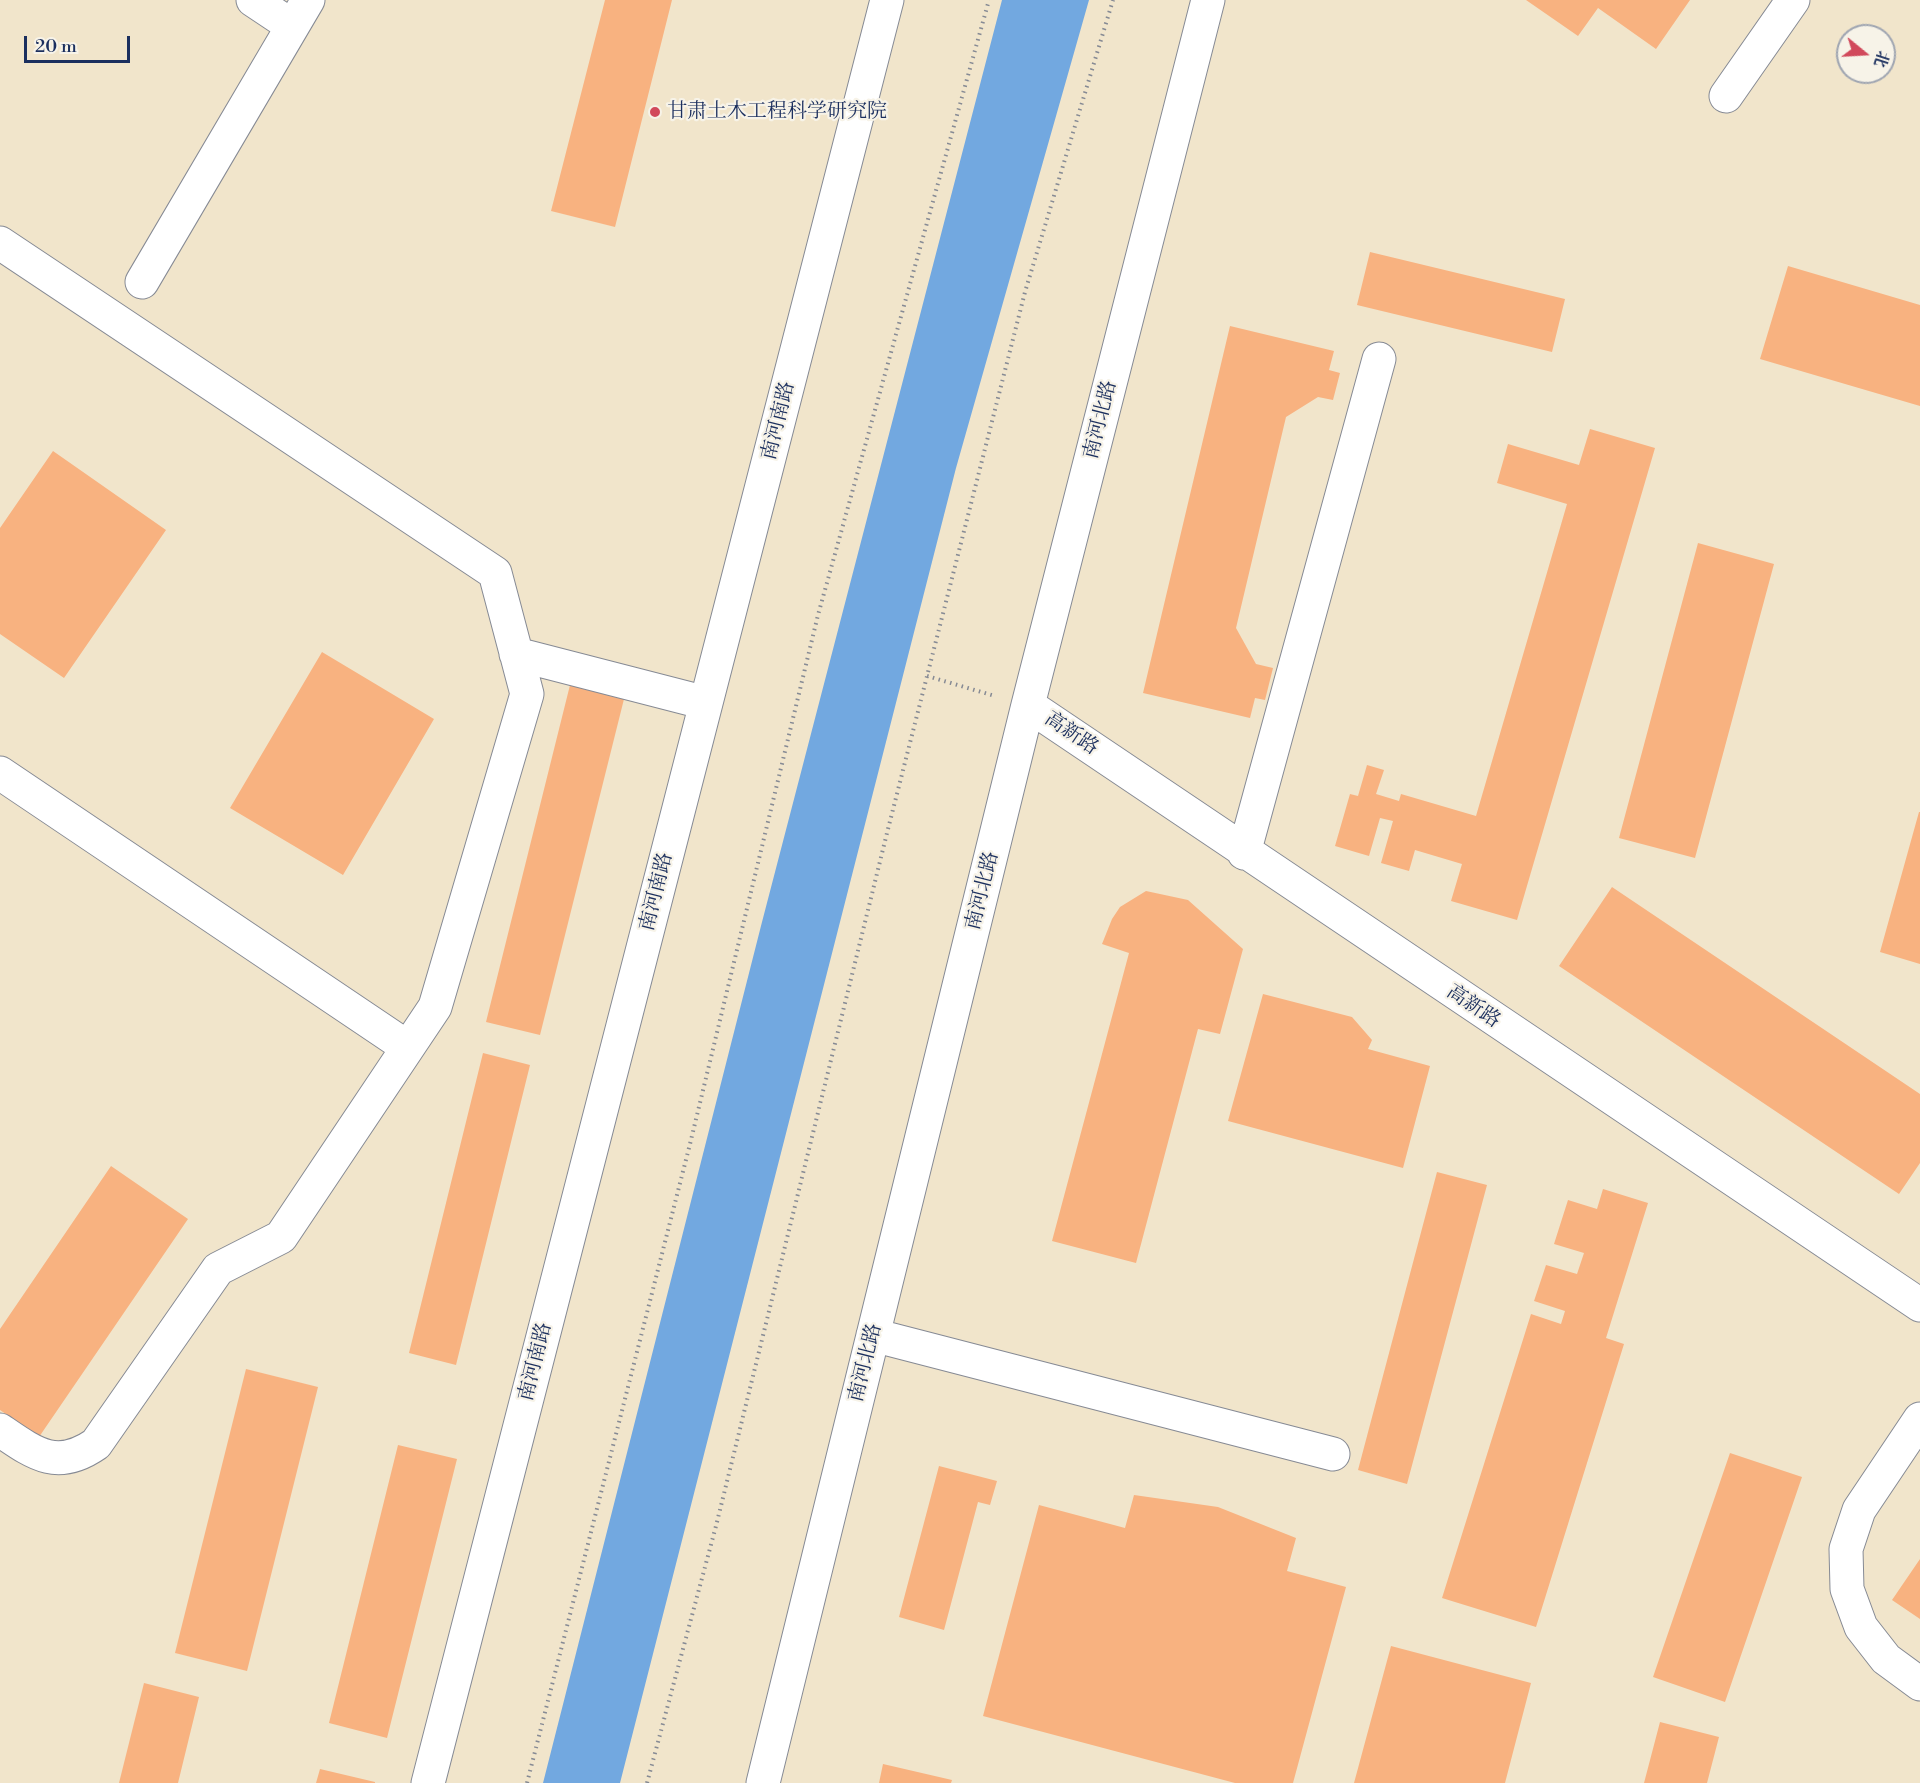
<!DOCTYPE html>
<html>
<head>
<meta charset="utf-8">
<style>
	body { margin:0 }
	#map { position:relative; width:1920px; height:1783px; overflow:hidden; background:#f1e5cb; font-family:"Libre Bodoni","Noto Serif SC",serif }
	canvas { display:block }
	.north { position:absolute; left:1836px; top:24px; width:60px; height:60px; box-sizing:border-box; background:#f7f3e8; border:2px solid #9fa5b1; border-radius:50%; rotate:108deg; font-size:16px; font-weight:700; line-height:24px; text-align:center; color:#1b2f5e }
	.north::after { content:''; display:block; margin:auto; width:21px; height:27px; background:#d1495b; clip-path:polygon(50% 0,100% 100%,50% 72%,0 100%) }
	.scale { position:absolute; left:24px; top:36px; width:106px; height:27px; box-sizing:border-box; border:3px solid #1b2f5e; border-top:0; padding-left:8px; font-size:18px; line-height:21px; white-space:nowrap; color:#1b2f5e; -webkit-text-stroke:4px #f7f3e8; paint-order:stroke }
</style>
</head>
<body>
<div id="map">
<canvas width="1920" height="1783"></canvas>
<div class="north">北</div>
<div class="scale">20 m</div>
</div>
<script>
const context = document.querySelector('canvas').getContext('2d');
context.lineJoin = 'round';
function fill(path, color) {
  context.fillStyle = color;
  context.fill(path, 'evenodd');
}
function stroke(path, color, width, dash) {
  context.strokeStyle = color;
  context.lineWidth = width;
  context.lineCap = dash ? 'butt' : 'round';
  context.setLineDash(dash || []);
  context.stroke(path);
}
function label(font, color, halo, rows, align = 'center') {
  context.font = font + ' "Libre Bodoni","Noto Serif SC",serif';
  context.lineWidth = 4.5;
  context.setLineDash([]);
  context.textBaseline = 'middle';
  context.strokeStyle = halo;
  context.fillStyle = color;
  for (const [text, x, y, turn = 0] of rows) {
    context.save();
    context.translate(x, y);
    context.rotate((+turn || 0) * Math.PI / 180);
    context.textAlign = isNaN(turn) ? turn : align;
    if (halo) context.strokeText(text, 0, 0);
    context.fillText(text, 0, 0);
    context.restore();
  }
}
fill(new Path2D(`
	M1002 0H1089L956 468 620 1783H543L762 922Z`), '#72a8e0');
fill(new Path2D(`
	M605 0H672L615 227 551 211Z
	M1526 0H1690L1656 49 1598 8 1578 36Z
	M1370 252 1565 299 1552 352 1357 305Z
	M1788 266 1920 305V406L1760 359Z
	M1230 326 1334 351 1329 370 1340 373 1333 400 1318 397 1286 417 1236 628 1256 664 1273 668 1265 700 1255 698 1250 718 1143 693Z
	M1590 429 1655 448 1517 920 1451 901 1462 864 1415 850 1409 871 1381 863 1393 821 1380 818 1369 856 1335 846 1350 794 1358 796 1367 765 1384 770 1376 794 1399 801 1401 794 1476 816 1567 504 1497 483 1508 444 1579 465Z
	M53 451 166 530 64 678 0 634V528Z
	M1698 543 1774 564 1695 858 1619 838Z
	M322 652 434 719 343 875 230 808Z
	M570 685 624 699 540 1035 486 1022Z
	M1919 812H1920V964L1880 952Z
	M1612 887 1920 1094V1163L1899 1194 1559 966Z
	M1146 891 1188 900 1243 949 1220 1034 1198 1029 1136 1263 1052 1241 1129 953 1102 944 1112 919 1120 907Z
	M1263 994 1352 1017 1372 1040 1368 1049 1430 1066 1403 1168 1228 1121Z
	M483 1053 530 1065 456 1365 409 1353Z
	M111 1166 188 1219 39 1437 0 1410V1329Z
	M1437 1172 1487 1185 1407 1484 1358 1470Z
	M1603 1189 1648 1203 1606 1338 1624 1344 1536 1627 1442 1598 1531 1314 1561 1324 1565 1311 1534 1301 1546 1265 1577 1274 1584 1253 1554 1244 1568 1200 1597 1209Z
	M246 1369 318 1387 247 1671 175 1653Z
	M398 1445 457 1459 387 1738 329 1723Z
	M1730 1453 1802 1477 1725 1702 1653 1677Z
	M939 1466 997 1481 990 1505 978 1502 944 1630 899 1617Z
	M1134 1495 1218 1507 1296 1538 1287 1571 1346 1587 1293 1783H1235L983 1716 1039 1505 1125 1528Z
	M1920 1559V1619L1892 1600Z
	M1391 1646 1531 1683 1505 1783H1354Z
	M144 1683 199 1697 178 1783H119Z
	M1660 1722 1719 1737 1707 1783H1644Z
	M883 1764 952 1780 951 1783H879Z
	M320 1769 375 1782V1783H316Z`), '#f8b280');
const minor = new Path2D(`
	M253 0 292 26
	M1726 96 1793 0
	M0 243 495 573 527 694 435 1007 281 1237 218 1269 96 1444C57 1471 35 1454 0 1430
	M142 282 308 0
	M516 654 706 703
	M1028 705 1920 1305
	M0 773 407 1047
	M1244 853 1379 359
	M873 1335 1333 1454
	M1920 1419 1859 1510 1846 1549 1847 1589 1861 1627 1886 1659 1920 1684
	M428 1783 887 0
	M763 1783 1028 705 1208 0`);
stroke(minor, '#868a94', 35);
stroke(new Path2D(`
	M927 676 995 696
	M527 1783 690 1144 818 615 989 0
	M647 1783 716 1526 887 833 1025 292 1113 0`), '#868a94', 4, [1.5, 4.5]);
stroke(minor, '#fff', 33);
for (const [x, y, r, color] of [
	[655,112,6,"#d1495b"]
]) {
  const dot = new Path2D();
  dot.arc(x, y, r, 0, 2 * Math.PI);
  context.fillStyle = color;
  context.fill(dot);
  stroke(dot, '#f7f3e8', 2);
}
label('20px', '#1b2f5e', '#f7f3e8', [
	["甘肃土木工程科学研究院",667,112]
], 'left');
label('20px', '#1b2f5e', '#f7f3e8', [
	["南河北路",1101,420,-76],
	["南河南路",779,421,-76],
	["高新路",1071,734,34],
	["南河北路",983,891,-76],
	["南河南路",657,892,-76],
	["高新路",1473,1007,34],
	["南河南路",536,1362,-76],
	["南河北路",866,1363,-76]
]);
</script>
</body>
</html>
